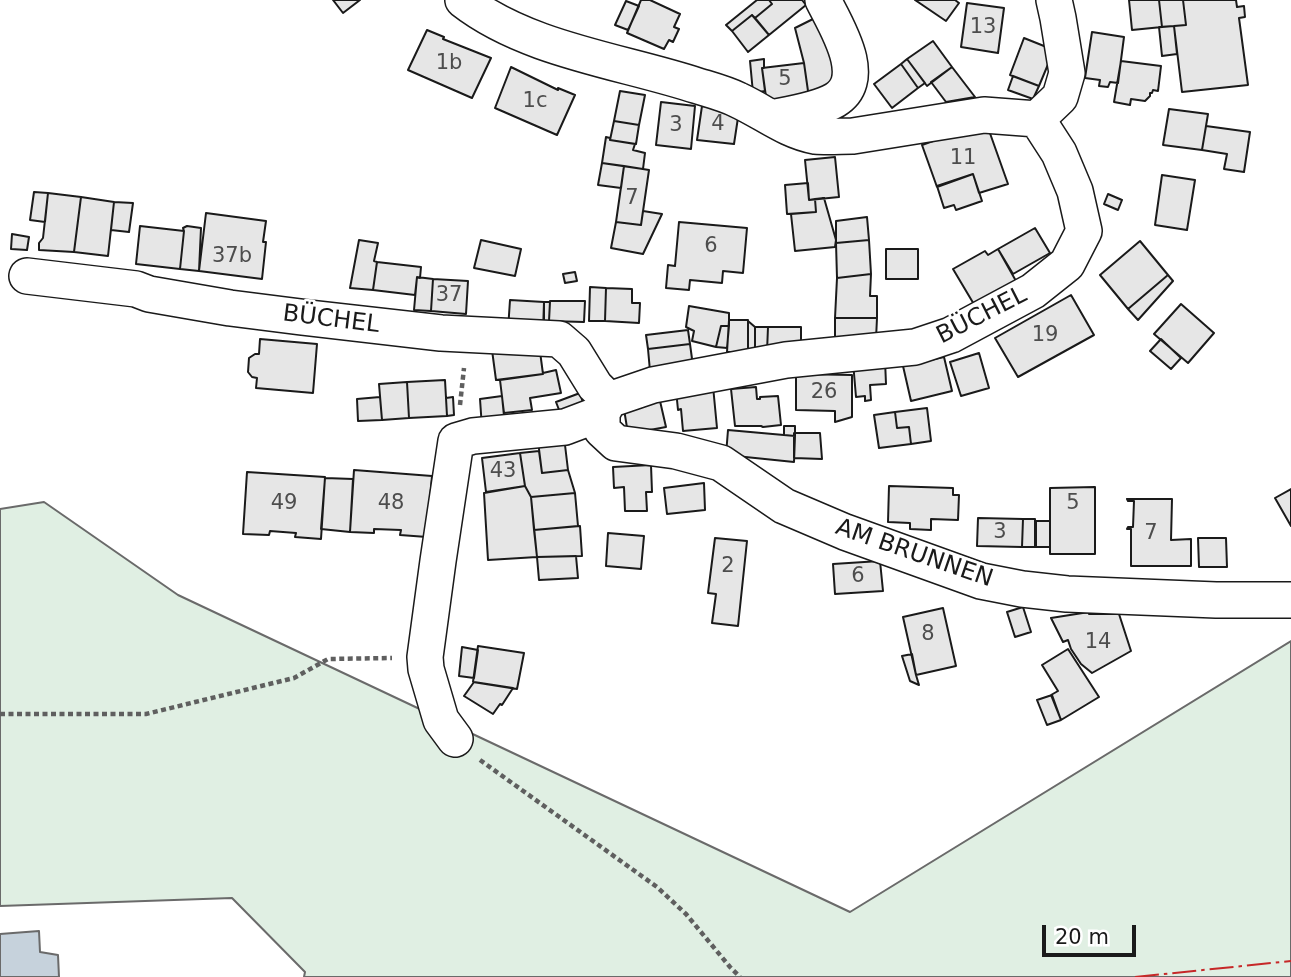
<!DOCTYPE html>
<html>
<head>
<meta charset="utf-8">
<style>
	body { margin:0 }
	#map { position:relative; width:1291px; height:977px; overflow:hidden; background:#fff; font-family:"DejaVu Sans",sans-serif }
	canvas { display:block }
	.scale { position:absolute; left:1042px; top:925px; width:94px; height:32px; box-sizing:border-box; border:4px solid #1a1a1a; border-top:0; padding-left:9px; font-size:21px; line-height:24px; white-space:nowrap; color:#1a1a1a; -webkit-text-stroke:5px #fff; paint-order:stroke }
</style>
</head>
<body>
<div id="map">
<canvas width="1291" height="977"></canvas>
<div class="scale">20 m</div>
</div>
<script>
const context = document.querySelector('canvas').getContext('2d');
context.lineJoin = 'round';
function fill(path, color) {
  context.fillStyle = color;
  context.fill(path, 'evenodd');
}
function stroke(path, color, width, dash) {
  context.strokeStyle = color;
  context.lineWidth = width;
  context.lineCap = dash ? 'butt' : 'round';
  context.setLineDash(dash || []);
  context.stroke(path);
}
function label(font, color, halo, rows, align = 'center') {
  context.font = font + ' "DejaVu Sans",sans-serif';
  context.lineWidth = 5;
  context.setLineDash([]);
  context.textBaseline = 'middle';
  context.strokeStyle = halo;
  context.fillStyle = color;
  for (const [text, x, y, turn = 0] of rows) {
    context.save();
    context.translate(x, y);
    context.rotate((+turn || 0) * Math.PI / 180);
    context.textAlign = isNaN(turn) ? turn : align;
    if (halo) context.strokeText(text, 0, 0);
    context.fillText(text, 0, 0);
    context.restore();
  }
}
const green = new Path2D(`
	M44 502 178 595 850 912 1291 641V977H304L305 972 232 898 0 906V509Z`);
fill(green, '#e0efe3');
stroke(green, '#6a6a6a', 2);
const water = new Path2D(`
	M39 931 40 952 58 955 59 977H0V934Z`);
fill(water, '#c6d2dc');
stroke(water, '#6a6a6a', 2);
const building = new Path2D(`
	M333 0H360L343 13Z
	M641 0H650L680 14 674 27 679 29 673 42 669 40 664 49 627 33Z
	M757 0H769L772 4 755 18 752 15 732 31 726 25Z
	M769 0H802L806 5 769 35 755 18 772 4Z
	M915 0H955L959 3 946 21Z
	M1129 0H1159L1162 27 1132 30Z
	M1159 0H1183L1186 25 1162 27Z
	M1183 0H1236L1237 7 1244 6 1245 17 1239 18 1248 85 1182 92 1174 26 1186 25Z
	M626 1 639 6 628 30 615 25Z
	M967 3 1004 8 998 53 961 47Z
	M752 15 769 35 748 52 732 31Z
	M819 16 835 55 832 87 809 98 804 63 795 28Z
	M1174 26 1177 54 1162 56 1159 27Z
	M427 30 444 37 443 39 491 58 472 98 408 70Z
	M1092 32 1124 37 1118 83 1110 82 1108 87 1099 86 1100 80 1085 78Z
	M1024 38 1054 50 1039 86 1010 75Z
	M933 41 952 67 927 86 907 59Z
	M764 59V68H762L765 91 753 93 750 61Z
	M907 59 925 83 918 88 901 64Z
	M1121 61 1161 66 1158 91 1153 90 1152 93H1150V96L1145 101 1131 99 1130 105 1114 102Z
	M804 63 809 98 767 104 762 68Z
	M901 64 918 88 892 108 874 84Z
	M511 67 558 90V88L575 95 557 135 495 108Z
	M952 67 975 97 946 102 931 82Z
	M1013 76 1039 86 1033 99 1008 90Z
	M620 91 645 95 639 125 614 121Z
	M661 102 695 106 691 149 656 145Z
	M702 106 739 111 734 144 697 140Z
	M1169 109 1208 114 1202 150 1163 145Z
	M614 121 639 125 636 144 610 140Z
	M986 122 1008 184 979 193 973 174 937 187 922 145Z
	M1206 126 1250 132 1244 172 1224 169 1227 154 1202 150Z
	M606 137 610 138V140L635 144 633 150 645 153 643 169 602 163Z
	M835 157 839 197 809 200 805 160Z
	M602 163 624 166 621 188 598 185Z
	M624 166 649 170 641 225 616 222Z
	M973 174 982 201 956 210 954 205 944 208 937 186Z
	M1162 175 1195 180 1187 230 1155 225Z
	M808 183 809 200 815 199 816 212 787 214 785 185Z
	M34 192 48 193 45 222 30 220Z
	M48 193 81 197 74 252 39 250V243L43 238Z
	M1108 194 1122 200 1118 210 1104 204Z
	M81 197 114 202 108 256 74 252Z
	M824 198 836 240 835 247 795 251 791 214 816 212 815 199Z
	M114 202 133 203 129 232 111 230Z
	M643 211 662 214 643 254 611 248 616 222 641 225Z
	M206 213 266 221 263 242H266L262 279 199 271Z
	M867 217 869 240 836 243V221Z
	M679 222 747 228 743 273 723 271 722 283 690 280 689 290 666 288 668 265 675 266Z
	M140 226 184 231 180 269 136 264Z
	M187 226 201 228 199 271 180 269 184 231 183 228Z
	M1035 228 1050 253 1013 274 998 249Z
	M12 234 29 237 27 250 11 249Z
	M359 240 378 243 374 261 377 262 373 290 350 288Z
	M481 240 521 249 515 276 474 268Z
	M869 240 871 274 837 278 836 243Z
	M1140 241 1168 275 1128 309 1100 275Z
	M886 249H918V279H886Z
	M998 249 1016 281 975 306 953 269 985 251 988 255Z
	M377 262 421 267 420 278 417 277 415 295 373 290Z
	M575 272 577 281 565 283 563 274Z
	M871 274 870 296H877V318H835L837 278Z
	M1168 275 1173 281 1138 320 1128 309Z
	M417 277 433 279 431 311 414 310Z
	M433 279 468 281 466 314 431 311Z
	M590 287 606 288 605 321H589Z
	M606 288 632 289V303H640L639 323 605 321Z
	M1071 295 1094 335 1018 377 995 338Z
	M510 300 544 302 543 332 508 330Z
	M550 301H585L584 322 549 321Z
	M544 302H550L549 321H544Z
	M1181 304 1214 333 1188 363 1154 334Z
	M689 306 729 313V326H721L716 347 692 341 694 331 686 327Z
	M835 318H877L876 339 835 338Z
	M729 320H748V352H727Z
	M748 321 755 327V352H748Z
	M721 326H729L727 348 716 347Z
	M755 327H768L767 352H755Z
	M768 327H801V352H767Z
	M688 330 690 344 648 349 646 335Z
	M260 339 317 344 313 393 256 388 257 378 252 377 248 372 249 358 255 354H259Z
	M1161 339 1181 358 1171 369 1150 351Z
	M539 344 543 374 496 380 492 350Z
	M690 344 693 366 650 371 648 349Z
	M979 353 989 388 961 396 950 362Z
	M944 357 952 391 911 401 903 366Z
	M885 360 886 384 870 385 871 400 865 401V396L856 397 853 362Z
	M556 370 561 393 530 398 532 410 504 413 500 380 543 374V373Z
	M796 374 852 375V417L835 422V411L796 410Z
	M445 380 447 416 409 418 407 382Z
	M407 382 409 418 382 420 379 384Z
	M713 386 717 428 683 431 681 409 678 410 676 390Z
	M756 387 757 399H760V397L778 396 781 425 763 427 761 426H735L731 389Z
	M580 393 584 406 561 415 556 402Z
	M502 396 505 426 482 428 480 399Z
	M380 397 382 420 358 421 357 399Z
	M453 397 454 415 447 416 446 398Z
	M660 401 666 427 628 434 624 409Z
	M927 408 931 441 911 444 909 427 897 428 895 412Z
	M895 412 897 428 909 427 911 444 879 448 874 415Z
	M784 426H795V436L784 435Z
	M728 430 795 436 794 462 726 455Z
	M794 433H820L822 459 794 458Z
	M569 436 570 444 565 445 568 470 542 473 538 441Z
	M539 451 542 473 568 470 575 493 531 497 525 486 520 453Z
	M520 453 525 486 486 492 482 458Z
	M651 465 652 492H646L647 511H625L624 487 614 488 613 467Z
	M354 470 432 476 427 537 400 535 401 530 374 529V533L350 532Z
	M247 472 325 477 321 539 295 537 296 533 270 531 269 535 243 534Z
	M325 478 353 479 350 532 321 529Z
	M704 483 705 510 667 514 664 488Z
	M525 486 531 497 537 557 488 560 484 493Z
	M889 486 953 488V495H959L958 520 931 519V530L910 529V523L888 522Z
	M1095 487V554H1050V488Z
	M1291 489V526L1275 498Z
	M575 493 578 526 534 530 531 497Z
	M1127 499H1172L1171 540 1191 539V566H1131V529H1127L1128 527H1133L1134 501H1128Z
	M978 518 1023 519 1022 547 977 546Z
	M1023 519H1035V547H1022Z
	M1036 521H1050V547H1036Z
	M580 526 582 556 537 557 534 530Z
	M608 533 644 536 641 569 606 566Z
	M715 538 747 541 738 626 712 623 716 594 708 593Z
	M1198 538H1226L1227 567H1199Z
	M576 556 578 578 539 580 537 557Z
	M880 561 883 591 835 594 833 564Z
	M1023 607 1031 632 1015 637 1007 612Z
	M943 608 956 666 916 675 903 617Z
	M1089 612V614H1119L1131 651 1092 673 1081 664 1071 649 1068 640 1063 642 1051 618Z
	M478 646 524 653 517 689 473 682Z
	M462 647 478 650 474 678 459 676Z
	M1068 649 1099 697 1061 720 1051 695 1058 691 1042 665Z
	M912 654 916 675 919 685 910 681 902 656Z
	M474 682 513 688 502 705 500 704 493 714 464 696Z
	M1052 695 1061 720 1047 725 1037 700Z`);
fill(building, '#e6e6e6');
stroke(building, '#1a1a1a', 2);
const minor = new Path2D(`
	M463 0C527 50 622 61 698 86 711 90 726 94 738 100 764 112 787 131 815 136 827 137 841 136 853 136L984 115 1037 119 1060 97 1067 73 1058 18 1054 0
	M771 118C791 114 818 110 835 100 870 79 836 26 823 0
	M1037 119 1059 153 1075 191 1084 231 1067 264 1033 291 951 335 915 347 786 360 653 385 609 400 602 413V430L616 443 676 451 721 463 784 506 845 532 981 581 1022 589 1067 594 1216 600H1291
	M27 276 136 289 149 294 230 308 301 317 441 333 559 339 574 352 595 386 609 400
	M455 739 441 720 426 669 425 657 438 561 456 441 473 436 565 427 602 413`);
stroke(minor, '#1a1a1a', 38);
stroke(new Path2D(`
	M460 405 464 368
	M0 714H146L294 678 328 659 392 658
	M480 760 657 887 686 914 730 967 740 977`), '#5f5f5f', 4.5, [5, 3.5]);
stroke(minor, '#fff', 35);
stroke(new Path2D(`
	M1135 977 1291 961`), '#c62828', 2, [24, 5, 3.5, 5]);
label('21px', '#4d4d4d', null, [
	["13",983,28],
	["1b",449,64],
	["5",785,80],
	["1c",535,102],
	["4",718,125],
	["3",676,126],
	["11",963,159],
	["7",632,199],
	["6",711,247],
	["37b",232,257],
	["37",449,296],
	["19",1045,336],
	["26",824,393],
	["43",503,472],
	["49",284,504],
	["48",391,504],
	["5",1073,504],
	["3",1000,533],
	["7",1151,534],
	["2",728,567],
	["6",858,577],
	["8",928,635],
	["14",1098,643]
]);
label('24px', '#1a1a1a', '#fff', [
	["BÜCHEL",982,316,-27],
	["BÜCHEL",331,320,7],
	["AM BRUNNEN",914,554,19]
]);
</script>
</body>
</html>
